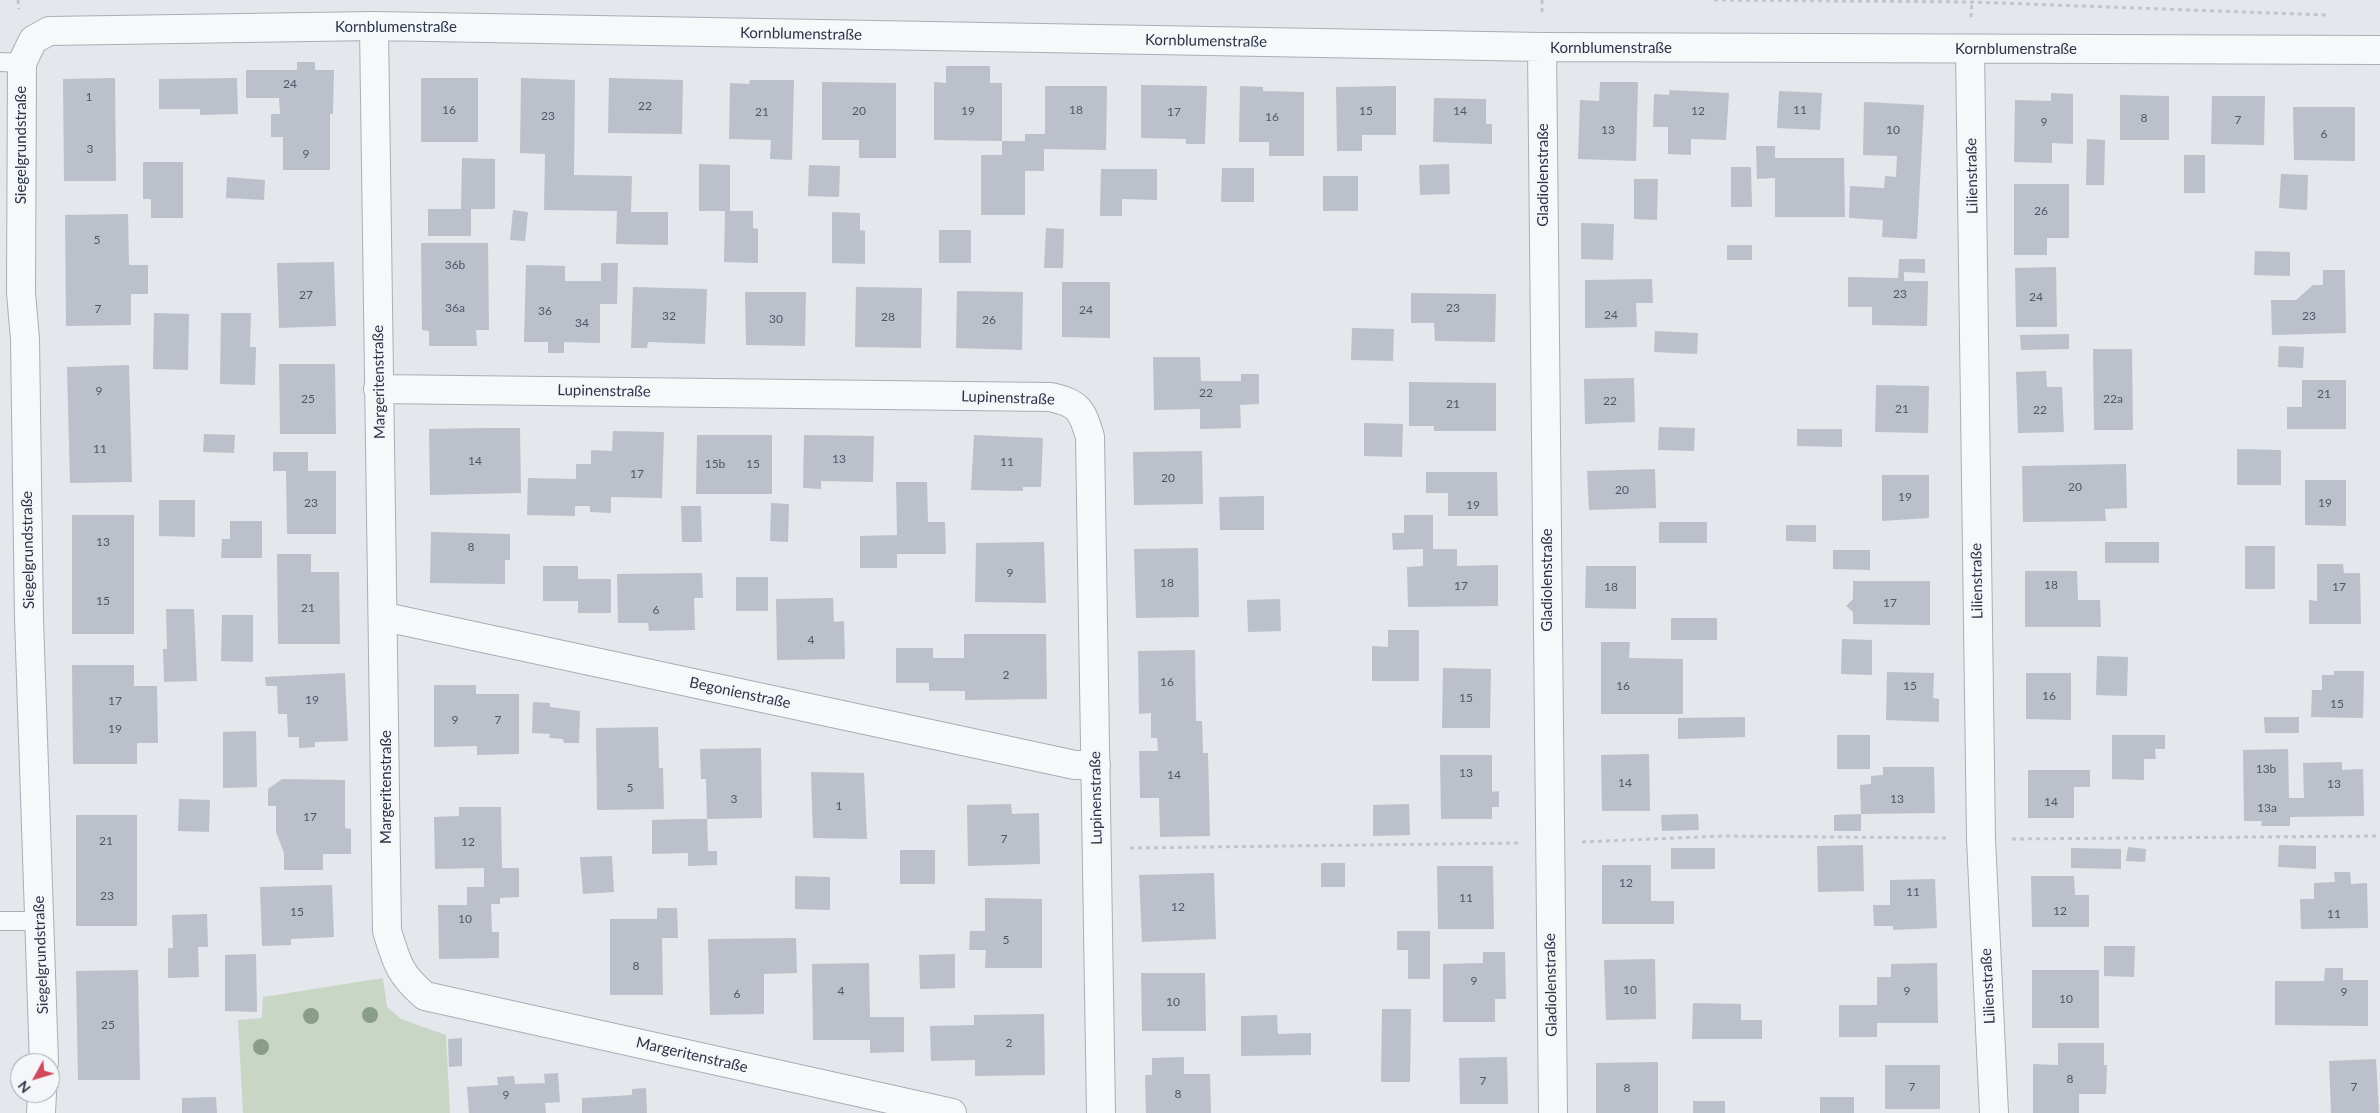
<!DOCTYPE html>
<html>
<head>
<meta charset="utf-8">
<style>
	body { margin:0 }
	#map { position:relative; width:2380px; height:1113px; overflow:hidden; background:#e4e7ec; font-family:Lato,sans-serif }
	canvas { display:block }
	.north { position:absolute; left:10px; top:1053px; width:50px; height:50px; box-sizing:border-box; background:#f4f6f9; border:1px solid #a4a8b1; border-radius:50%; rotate:231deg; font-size:14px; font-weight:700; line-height:20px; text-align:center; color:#2b3445 }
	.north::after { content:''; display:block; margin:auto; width:18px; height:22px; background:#d1495b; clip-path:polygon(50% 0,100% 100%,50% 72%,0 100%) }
</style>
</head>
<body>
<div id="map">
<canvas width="2380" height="1113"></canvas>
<div class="north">N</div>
</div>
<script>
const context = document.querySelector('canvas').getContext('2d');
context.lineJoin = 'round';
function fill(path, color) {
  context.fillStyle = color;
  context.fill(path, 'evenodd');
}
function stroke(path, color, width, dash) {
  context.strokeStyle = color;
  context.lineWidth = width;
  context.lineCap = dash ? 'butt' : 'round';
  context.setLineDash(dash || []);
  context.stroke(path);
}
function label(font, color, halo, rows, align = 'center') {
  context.font = font + ' Lato,sans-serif';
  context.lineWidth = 4.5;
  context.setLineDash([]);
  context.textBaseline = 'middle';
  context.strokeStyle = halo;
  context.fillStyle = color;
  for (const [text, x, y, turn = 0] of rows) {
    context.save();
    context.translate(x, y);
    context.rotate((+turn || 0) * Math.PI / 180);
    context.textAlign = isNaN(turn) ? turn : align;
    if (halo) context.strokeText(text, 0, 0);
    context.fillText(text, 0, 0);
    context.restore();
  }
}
fill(new Path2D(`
	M383 978 387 1007 401 1019 446 1035 450 1113H243L238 1020 262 1018 263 997Z`), '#c9d6c5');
fill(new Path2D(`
	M297 62H315V70H334L333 114H330V170H283V137H271V114H280L279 98H246V70H297Z
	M946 66H990V83H1002V141L934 140V82L946 83Z
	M115 78 116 181H64L63 79Z
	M237 78 238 114 200 115V109H159V79Z
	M421 78H478V142H421Z
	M521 78 575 80 574 175 632 176 631 212H668V245L616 244 617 211 544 210 545 154 520 153Z
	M609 78 683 80 682 134 608 133Z
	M750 80H794L792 160 770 159 771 140 729 139 730 83 749 84Z
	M822 82 896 83V158H859V140H822Z
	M1600 82H1638L1636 161 1578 159 1580 100 1599 101Z
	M1141 85 1207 86 1205 144H1186V139L1141 138Z
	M1045 86H1107L1106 150 1044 149V171H1025V215H981V155H1002V141H1025V134H1045Z
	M1240 86 1263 87V91L1304 92V156H1269V142H1239Z
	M1396 86V135H1362V151H1337L1336 87Z
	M1670 90 1729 93 1726 140 1691 139V155L1668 154V127H1653L1654 94 1669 95Z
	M1779 91 1822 93 1820 130 1777 128Z
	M2051 93 2073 94V144L2052 143V163L2014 162 2015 100 2051 101Z
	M2120 95 2169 96V140H2120Z
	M2212 96H2265L2264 145 2211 144Z
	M1434 98 1486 99V124H1492V144L1433 142Z
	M1864 102 1924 105 1917 239 1882 237 1883 220 1849 218 1850 186 1884 188 1885 176 1896 177 1897 156 1863 155Z
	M2293 107H2355V161L2294 160Z
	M2087 139 2105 140 2104 185H2086Z
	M1756 146H1775V158H1844L1845 217H1775V178L1757 179Z
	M2184 155H2205V193H2184Z
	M462 158 495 159V209H471V236H428V209H461Z
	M143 162H183V218H151V199H143Z
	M699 164 730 165V211H753V228L758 229V263L724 262 725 211H699Z
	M1449 164 1450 194 1420 195 1419 165Z
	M809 165 840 166 839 197 808 196Z
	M1731 167H1751L1752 207H1731Z
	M1222 168H1254V202H1221Z
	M1101 169H1157V200L1122 199V216H1100Z
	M2281 174 2308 175 2307 210 2279 208Z
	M1323 176H1358V211H1323Z
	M227 177 265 180 264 200 226 198Z
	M1634 179H1658L1657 220 1634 219Z
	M2014 184H2069V238H2047V255H2014Z
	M513 210 528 212 525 241 510 240Z
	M832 212 860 213V230L865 231V264L832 263Z
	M128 214 129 265H148V294H131V325L66 326 65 215Z
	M1581 223 1614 224 1613 260 1581 259Z
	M1046 228 1064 229 1063 268H1044Z
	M939 230H971V263H939Z
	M421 243H488L489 330H476L477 346H429V331L422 330Z
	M1727 245H1752V260H1727Z
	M2255 251 2290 252V276L2254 275Z
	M1899 259H1925V273L1904 272V281H1928L1927 326 1872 325V307H1848V277L1898 278Z
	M334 262 336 326 279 328 277 263Z
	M601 263H618L617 304H600V343L564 342V353H548V342H524L526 265 565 266V281H601Z
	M2056 267 2057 327H2016L2015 268Z
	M2323 270H2345L2346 333 2272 335 2271 300H2296L2313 285H2323Z
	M1652 279 1653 303H1636L1637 327 1585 328V280Z
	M1062 282H1110V338L1062 337Z
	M633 287 707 289 705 344 648 342 647 348H631Z
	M856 287 922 288 921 348 855 347Z
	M957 291 1023 292 1022 350 956 348Z
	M745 292H806L805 346 746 345Z
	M1411 293 1496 294 1495 342 1435 341 1434 323H1411Z
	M154 313 189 314 188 370 153 369Z
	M221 313H251L250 347H256L255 385 220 384Z
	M1352 328 1394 329 1393 361 1351 360Z
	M1655 331 1698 333 1697 354 1654 352Z
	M2069 334V349L2021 350 2020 335Z
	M2279 346 2304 347 2303 368 2278 367Z
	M2093 349H2132L2133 430H2094Z
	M1153 357H1200L1201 381H1241V374H1259V404L1240 405 1241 428 1200 429V409L1154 410Z
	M279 364H335L336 434H280Z
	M129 365 132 482 70 483 67 367Z
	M2046 371 2047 387H2062L2064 432 2018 433 2016 372Z
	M1634 378 1635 422 1585 424 1584 379Z
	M2302 380H2346V429H2287V407H2302Z
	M1409 382 1496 383V431H1434V426H1409Z
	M1876 385 1929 386 1928 433 1875 432Z
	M1364 423 1403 424 1402 457 1364 456Z
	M1659 427 1695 428 1694 451 1658 450Z
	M488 428H520L521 493 430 495 429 429Z
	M1797 429H1842V447L1797 446Z
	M613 431 664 432 662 498 611 497V513L590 512V506H575V516L527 515 528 478 576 479V464H591V450L612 451Z
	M204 434 235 435 234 453 203 452Z
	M697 435H772V494H696Z
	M804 435 874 436 873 482 821 481V489L803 488Z
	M974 435 1043 438 1041 487H1023V491L971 490Z
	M2237 449 2281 450V485H2237Z
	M1202 451 1203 504 1134 505 1133 452Z
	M273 452H308V471H336V534H287L286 471H273Z
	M2126 464 2127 508 2105 509 2106 521 2023 522 2022 466Z
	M1655 469 1656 508 1589 510 1587 471Z
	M1426 472H1497L1498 516H1448V493H1426Z
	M1882 475H1929V518L1882 521Z
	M2305 480H2346V526L2305 525Z
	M896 482H927L928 522H945L946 554H897V568H860V536L897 535Z
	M1264 496V530H1220L1219 497Z
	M159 500H195V537L159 536Z
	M771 503 789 504 788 542 770 541Z
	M681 506H701L702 542H682Z
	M72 515H134V634H72Z
	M1404 515H1433V549H1457V566L1498 565V606L1408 607 1407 567 1423 566V549L1393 550 1392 533H1404Z
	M230 521H262V558H221L222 539H230Z
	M1659 522H1707V543H1659Z
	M1786 525H1816V542L1786 541Z
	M431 532 510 534V560H505V584L430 583Z
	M1044 542 1046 603 975 602 976 543Z
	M2105 542H2159V563H2105Z
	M2245 546H2275V589H2245Z
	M1198 548 1199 617 1136 618 1134 549Z
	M1833 550H1870V570L1833 569Z
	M277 554H311V572H339L340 644H278Z
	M2317 564H2343L2344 573H2360L2361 624H2309V600L2317 601Z
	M543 566H578V579H611V613H578V601H543Z
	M1586 566H1636V609L1585 608Z
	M2025 571H2077L2078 600H2100L2101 627H2025Z
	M702 573 703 598H694L695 630 649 631 648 623H618L617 574Z
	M736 577H768V611H736Z
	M1853 581H1930V625L1853 624V612L1846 606 1853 599Z
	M833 598 834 622 844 621 845 659 777 660 776 599Z
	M1280 599 1281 631 1248 632 1247 600Z
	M166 609H194L197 681 164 682 163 649H167Z
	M222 615H253V662L221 661Z
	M1671 618H1717V640H1671Z
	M1388 630H1419V681H1372V646L1388 647Z
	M964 634H1046L1047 699 965 700V691H929V683H896V648H933V658H964Z
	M1842 639 1872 640V675L1841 674Z
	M1601 642H1630L1629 658 1683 659V714H1601Z
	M1195 650 1196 721H1202L1203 753H1208L1210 836 1160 837 1159 798H1140L1139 751H1158L1157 738H1151V713L1139 714 1138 651Z
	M2097 656 2128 657 2127 696 2096 695Z
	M72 665H134V686H157L158 743H137V764H73Z
	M1443 668 1491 669 1490 728H1442Z
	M2334 671H2364L2363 718 2311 717 2312 690H2322V675H2334Z
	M1887 672 1934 673 1933 698 1939 699V722L1886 720Z
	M345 673 348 741 315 742V747L299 748V737H288L287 714H278L277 686H266L265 677Z
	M2026 673H2071V720L2026 719Z
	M434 685H476V694H519V754L477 755V746L434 747Z
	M533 702 550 703V707L580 711 579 743H564L563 739 549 738 550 734 532 733Z
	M1745 717V737L1678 739V718Z
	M2264 717H2299V733H2265Z
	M658 727 659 768H663L664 809 597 810 596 728Z
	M256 731 257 787 223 788V732Z
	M1837 735H1870V769H1837Z
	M2112 735H2165V749H2155L2156 759H2144V780L2112 779Z
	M761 748 762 818 707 819 706 779H701L700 749Z
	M2288 749 2289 798H2304L2303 763 2342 762V770L2363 769 2364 816 2290 817V826H2261L2262 821H2244L2243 750Z
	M1649 754 1650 811H1602L1601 755Z
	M1440 755H1492V792L1499 791V807H1492V819H1441Z
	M1883 767H1934L1935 813 1861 814 1860 785 1871 784V776L1883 775Z
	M2028 770H2090V787H2074V818H2028Z
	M811 772 864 773 867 839 813 838Z
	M282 779 345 780V828L351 829V854H323V870H284V853L276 832V806H268V789Z
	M179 799 210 800 209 832 178 831Z
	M1011 804 1012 814 1039 813 1040 864 968 866 967 805Z
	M1409 804 1410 835 1373 836V805Z
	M459 807H501L502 868H519V897L500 898V904H491L492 932H499V958L439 959 438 905H467V887H484V868L435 869 434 817 459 816Z
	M1698 814 1699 830 1662 831 1661 815Z
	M1861 814V831H1834V815Z
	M76 815H137V926H76Z
	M687 819H707L708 851H717V865L688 866V853L652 854V820Z
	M1863 845 1864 891 1818 892 1817 846Z
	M2279 845 2316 846V869L2278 867Z
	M2128 847 2146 849 2145 862 2126 861Z
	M1671 848H1715V869H1671Z
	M2071 848 2121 849V869L2071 868Z
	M900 850H935V884H900Z
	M612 856 614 892 583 894 580 857Z
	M1321 863H1345V887H1321Z
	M1602 865H1651V901H1674V924H1602Z
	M1437 866H1493L1494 929H1438Z
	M2334 872H2350L2351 884 2367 883 2368 928 2301 929 2300 899H2314V883L2335 882Z
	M1214 873 1216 939 1142 942 1139 875Z
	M795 876 830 877V910L795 909Z
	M2031 876H2074L2075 895H2089V927H2032Z
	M1935 879 1937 928 1893 930V926H1874L1873 905H1890V880Z
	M332 885 334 937 291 939V945L262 946 260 887Z
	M985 898 1042 899V968H985L986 950H969L970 931H985Z
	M657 908H677L678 938H662L663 995H610V919H657Z
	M207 914 208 947H198L199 977 168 978V948H173L172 915Z
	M1397 931H1430V979H1408V950H1397Z
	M796 938 797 973 764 974V1014L710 1015 708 939Z
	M2104 946H2135L2134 977 2104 976Z
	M1483 952H1505L1506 999H1495V1022H1443V964L1483 963Z
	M256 954 257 1012 225 1011V955Z
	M955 954V988L920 989 919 955Z
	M1655 959 1656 1019 1606 1020 1604 960Z
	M869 963 870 1017H904V1052L870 1053V1040H813L812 964Z
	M1937 963 1938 1023H1877V1037H1839V1005H1877V977H1891V964Z
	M2325 968H2343V980H2368V1026L2275 1025V981H2324Z
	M138 970 140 1080H78L76 971Z
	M2032 970H2099V1028H2032Z
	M1141 973H1205L1206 1031H1142Z
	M1693 1003 1741 1004V1020H1762V1039H1692Z
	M1382 1009H1411L1410 1082H1381Z
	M1044 1014 1045 1075 975 1076V1060L931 1061 930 1026 974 1025V1015Z
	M1277 1015 1278 1034 1311 1033V1055L1241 1056V1016Z
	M462 1038V1066L449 1067 448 1039Z
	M2058 1043H2104V1065H2107L2106 1094H2079V1113H2033V1064L2058 1065Z
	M1184 1057V1074H1210L1211 1113H1146L1145 1075H1152V1058Z
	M1507 1057 1508 1104H1460L1459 1058Z
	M2376 1059 2379 1113H2331L2329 1061Z
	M1658 1062V1113H1596V1063Z
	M1885 1065H1940V1109H1885Z
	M558 1073 560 1102 545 1103 546 1113H469L467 1087 498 1085 497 1077 514 1076 515 1084 545 1083 544 1074Z
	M646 1088 647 1113H582V1098L632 1095V1089Z
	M216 1097 217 1113H182V1098Z
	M1820 1097H1854V1113H1820Z
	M1693 1101H1725V1113H1693Z`), '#bbc0ca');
const service = new Path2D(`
	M0 62 22 63
	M0 921H41`);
const minor = new Path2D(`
	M374 26C378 328 385 630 387 931 397 963 399 974 425 996L952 1113
	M1542 47 1553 1113
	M1970 49 1981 839 1994 1113
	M378 389 1050 397C1079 403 1082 410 1090 437L1101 1113
	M385 617 1075 765H1096
	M44 1063 29 619 25 339 21 293 22 63 33 40 49 31 374 26 1542 47 2380 50
	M41 1113 42 1093`);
stroke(service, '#a9aeb7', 20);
stroke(minor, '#a9aeb7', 30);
stroke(new Path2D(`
	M18 0 19 9
	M1542 0V14
	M1714 0 1972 2 2326 15
	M1971 17 1972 2
	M2012 839 2380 836
	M1582 842 1721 836 1948 838
	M1130 848 1518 843`), '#c2c5cb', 3, [4, 4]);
stroke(service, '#f7f8fa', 18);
stroke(minor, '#f7f8fa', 28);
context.fillStyle = '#899d89';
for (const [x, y] of [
	[370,1015],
	[311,1016],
	[261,1047]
]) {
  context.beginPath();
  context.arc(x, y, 8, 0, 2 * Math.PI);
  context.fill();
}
label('12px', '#4f5766', null, [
	["24",290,84],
	["1",89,97],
	["22",645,106],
	["16",449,110],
	["18",1076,110],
	["11",1800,110],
	["20",859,111],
	["19",968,111],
	["15",1366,111],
	["14",1460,111],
	["12",1698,111],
	["21",762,112],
	["17",1174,112],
	["23",548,116],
	["16",1272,117],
	["8",2144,118],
	["7",2238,120],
	["9",2044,122],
	["13",1608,130],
	["10",1893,130],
	["6",2324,134],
	["3",90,149],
	["9",306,154],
	["26",2041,211],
	["5",97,240],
	["36b",455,265],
	["23",1900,294],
	["27",306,295],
	["24",2036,297],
	["36a",455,308],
	["23",1453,308],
	["7",98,309],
	["24",1086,310],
	["36",545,311],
	["24",1611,315],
	["32",669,316],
	["23",2309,316],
	["28",888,317],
	["30",776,319],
	["26",989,320],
	["34",582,323],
	["9",99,391],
	["22",1206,393],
	["21",2324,394],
	["25",308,399],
	["22a",2113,399],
	["22",1610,401],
	["21",1453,404],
	["21",1902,409],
	["22",2040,410],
	["11",100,449],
	["13",839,459],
	["14",475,461],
	["11",1007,462],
	["15b",715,464],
	["15",753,464],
	["17",637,474],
	["20",1168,478],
	["20",2075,487],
	["20",1622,490],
	["19",1905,497],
	["23",311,503],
	["19",2325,503],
	["19",1473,505],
	["13",103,542],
	["8",471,547],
	["9",1010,573],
	["18",1167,583],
	["18",2051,585],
	["17",1461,586],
	["18",1611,587],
	["17",2339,587],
	["15",103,601],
	["17",1890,603],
	["21",308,608],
	["6",656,610],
	["4",811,640],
	["2",1006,675],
	["16",1167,682],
	["16",1623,686],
	["15",1910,686],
	["16",2049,696],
	["15",1466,698],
	["19",312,700],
	["17",115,701],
	["15",2337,704],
	["9",455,720],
	["7",498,720],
	["19",115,729],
	["13b",2266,769],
	["13",1466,773],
	["14",1174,775],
	["14",1625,783],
	["13",2334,784],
	["5",630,788],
	["3",734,799],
	["13",1897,799],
	["14",2051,802],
	["1",839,806],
	["13a",2267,808],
	["17",310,817],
	["7",1004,839],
	["21",106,841],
	["12",468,842],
	["12",1626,883],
	["11",1913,892],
	["23",107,896],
	["11",1466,898],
	["12",1178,907],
	["12",2060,911],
	["15",297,912],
	["11",2334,914],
	["10",465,919],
	["5",1006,940],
	["8",636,966],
	["9",1474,981],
	["10",1630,990],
	["4",841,991],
	["9",1907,991],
	["9",2344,992],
	["6",737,994],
	["10",2066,999],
	["10",1173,1002],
	["25",108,1025],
	["2",1009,1043],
	["8",2070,1079],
	["7",1483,1081],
	["7",1912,1087],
	["7",2354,1087],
	["8",1627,1088],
	["8",1178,1094],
	["9",506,1095]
]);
label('15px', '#2b3445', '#f4f6f9', [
	["Kornblumenstraße",396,27],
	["Kornblumenstraße",801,34,1],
	["Kornblumenstraße",1206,41,1],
	["Kornblumenstraße",1611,48],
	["Kornblumenstraße",2016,49],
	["Siegelgrundstraße",21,145,-90],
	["Gladiolenstraße",1543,175,-90],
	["Lilienstraße",1972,176,-91],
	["Margeritenstraße",379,382,-91],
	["Lupinenstraße",604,391,1],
	["Lupinenstraße",1008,398,2],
	["Siegelgrundstraße",28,550,-91],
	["Gladiolenstraße",1547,580,-90],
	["Lilienstraße",1977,581,-91],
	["Begonienstraße",740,693,12],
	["Margeritenstraße",386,787,-90],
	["Lupinenstraße",1096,798,-91],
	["Siegelgrundstraße",41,955,-92],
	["Gladiolenstraße",1551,985,-91],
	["Lilienstraße",1988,986,-93],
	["Margeritenstraße",692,1055,13]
]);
</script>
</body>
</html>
